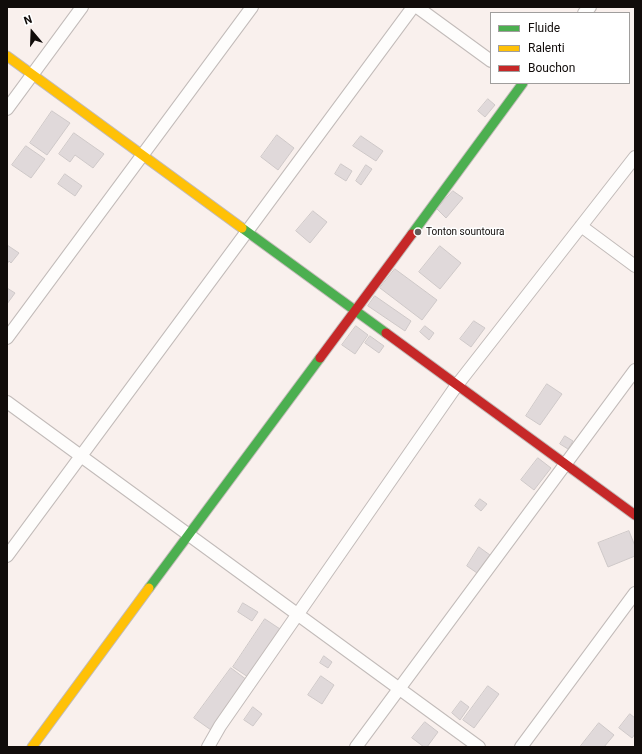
<!DOCTYPE html>
<html>
<head>
<meta charset="utf-8">
<style>
	body { margin:0 }
	#map { position:relative; width:642px; height:754px; overflow:hidden; background:#f9f0ed; font-family:Roboto,sans-serif }
	canvas { display:block }
	.frame { position:absolute; inset:0; border:8px solid #110c0a; pointer-events:none }
	.legend { position:absolute; left:490px; top:12px; width:140px; height:72px; box-sizing:border-box; background:#fff; border:1px solid #a09e9d; margin:0; padding:5px 7px; list-style:none; font-size:12px; color:#110c0a }
	.legend li { display:flex; align-items:center; gap:8px; height:20px }
	.legend b { width:20px; border:1px solid #a09e9d }
	.north { position:absolute; left:12px; top:12px; width:40px; height:40px; -webkit-text-stroke:3px #fff; paint-order:stroke; rotate:341deg; font-size:11px; font-weight:700; line-height:16px; text-align:center; color:#110c0a }
	.north::after { content:''; display:block; margin:auto; width:14px; height:18px; background:#110c0a; clip-path:polygon(50% 0,100% 100%,50% 72%,0 100%) }
</style>
</head>
<body>
<div id="map">
<canvas width="642" height="754"></canvas>
<div class="frame"></div>
<ul class="legend">
<li><b style="height:5px;background:#4caf50"></b>Fluide</li>
<li><b style="height:5px;background:#ffc107"></b>Ralenti</li>
<li><b style="height:5px;background:#c62828"></b>Bouchon</li>
</ul>
<div class="north">N</div>
</div>
<script>
const context = document.querySelector('canvas').getContext('2d');
context.lineJoin = 'round';
function fill(path, color) {
  context.fillStyle = color;
  context.fill(path, 'evenodd');
}
function stroke(path, color, width, dash) {
  context.strokeStyle = color;
  context.lineWidth = width;
  context.lineCap = dash ? 'butt' : 'round';
  context.setLineDash(dash || []);
  context.stroke(path);
}
function label(font, color, halo, rows, align = 'center') {
  context.font = font + ' Roboto,sans-serif';
  context.lineWidth = 3;
  context.setLineDash([]);
  context.textBaseline = 'middle';
  context.strokeStyle = halo;
  context.fillStyle = color;
  for (const [text, x, y, turn = 0] of rows) {
    context.save();
    context.translate(x, y);
    context.rotate((+turn || 0) * Math.PI / 180);
    context.textAlign = isNaN(turn) ? turn : align;
    if (halo) context.strokeText(text, 0, 0);
    context.fillText(text, 0, 0);
    context.restore();
  }
}
const building = new Path2D(`
	M488 99 495 105 485 117 478 111Z
	M52 111 70 123 47 155 30 143Z
	M74 133 104 154 93 168 75 155 70 162 59 154Z
	M277 135 294 148 278 170 261 157Z
	M361 136 383 151 376 161 353 146Z
	M26 146 45 159 31 178 12 165Z
	M341 164 352 171 346 181 335 174Z
	M366 165 372 169 361 185 356 181Z
	M65 174 82 186 75 196 58 184Z
	M453 191 463 198 446 218 437 209Z
	M313 211 327 222 310 243 296 231Z
	M7 245 19 253 11 263 9 261 7 264Z
	M440 246 461 263 440 289 419 272Z
	M395 269 437 300 422 320 380 288Z
	M7 288 15 293 7 304Z
	M375 296 411 321 405 331 368 306Z
	M474 321 485 328 471 347 460 339Z
	M356 326 368 335 355 354 342 345Z
	M425 326 434 333 429 340 420 332Z
	M370 336 384 346 379 353 365 343Z
	M547 384 562 394 540 425 526 416Z
	M565 436 573 441 568 449 560 444Z
	M538 458 551 468 534 490 521 480Z
	M480 499 487 504 481 511 475 506Z
	M629 531 635 546V556L608 567 598 543Z
	M479 547 490 555 477 573 467 566Z
	M243 603 258 612 252 621 238 612Z
	M265 619 280 629 248 677 233 667Z
	M324 656 332 662 328 668 320 663Z
	M231 668 247 680 211 730 194 718Z
	M321 676 334 685 322 704 308 695Z
	M488 686 499 694 474 728 463 720Z
	M461 701 469 707 460 720 452 713Z
	M253 707 262 714 253 726 244 720Z
	M630 714 635 718V734L632 738 619 728Z
	M425 722 438 732 427 747H424L412 738Z
	M599 723 614 735 604 747H580Z`);
fill(building, '#e0d9da');
stroke(building, '#cec8c8', 1);
const street = new Path2D(`
	M417 7 491 61
	M584 13 590 7
	M7 109 82 7
	M581 226 635 266
	M7 338 252 7
	M7 402 479 747
	M7 556 413 7
	M208 747 220 726 457 385 635 157
	M356 747 635 370
	M521 747 635 593`);
const fast = new Path2D(`
	M242 228 386 333
	M412 234 523 83
	M149 588 320 358`);
const slow = new Path2D(`
	M7 56 242 228
	M32 747 149 588`);
const jam = new Path2D(`
	M386 333 635 515
	M320 358 412 234`);
stroke(street, '#c2bbb9', 14);
stroke(fast, '#c2bbb9', 11);
stroke(slow, '#c2bbb9', 11);
stroke(jam, '#c2bbb9', 11);
stroke(street, '#fefdfc', 12);
stroke(fast, '#4caf50', 9);
stroke(slow, '#ffc107', 9);
stroke(jam, '#c62828', 9);
for (const [x, y, r, color] of [
	[418,232,4,"#625c59"]
]) {
  const dot = new Path2D();
  dot.arc(x, y, r, 0, 2 * Math.PI);
  context.fillStyle = color;
  context.fill(dot);
  stroke(dot, '#fff', 1.5);
}
label('10px', '#110c0a', '#fff', [
	["Tonton sountoura",426,232]
], 'left');
</script>
</body>
</html>
